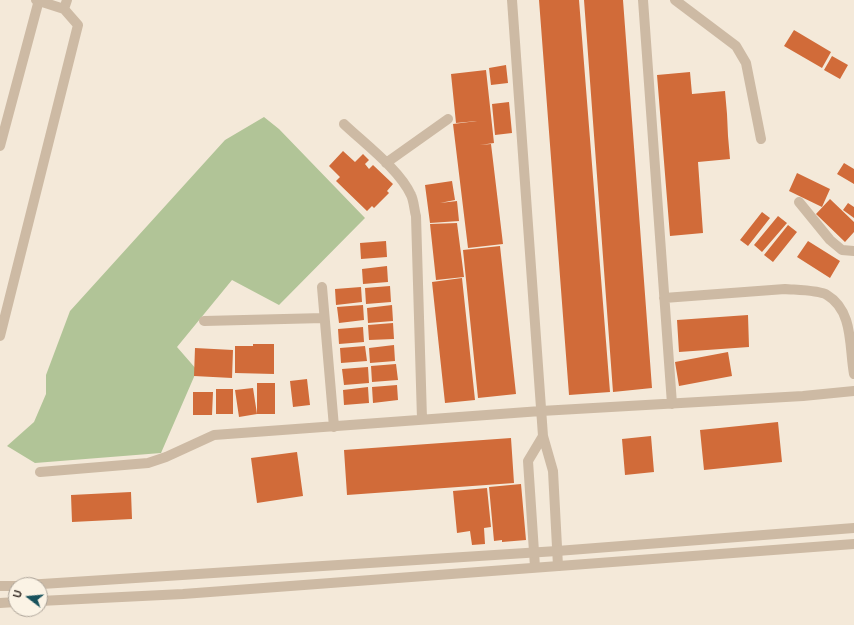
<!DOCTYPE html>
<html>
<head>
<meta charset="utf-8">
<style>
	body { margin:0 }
	#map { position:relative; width:854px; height:625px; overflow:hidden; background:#f4e9d9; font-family:"DM Sans",sans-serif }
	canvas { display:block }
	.north { position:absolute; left:8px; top:577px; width:40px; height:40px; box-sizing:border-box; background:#fbf3e5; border:1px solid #ada499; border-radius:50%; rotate:286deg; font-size:11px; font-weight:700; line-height:16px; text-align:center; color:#372d26 }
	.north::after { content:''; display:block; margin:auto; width:14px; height:18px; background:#18525c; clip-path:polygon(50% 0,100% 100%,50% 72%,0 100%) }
</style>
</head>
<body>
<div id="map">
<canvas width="854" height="625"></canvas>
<div class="north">U</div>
</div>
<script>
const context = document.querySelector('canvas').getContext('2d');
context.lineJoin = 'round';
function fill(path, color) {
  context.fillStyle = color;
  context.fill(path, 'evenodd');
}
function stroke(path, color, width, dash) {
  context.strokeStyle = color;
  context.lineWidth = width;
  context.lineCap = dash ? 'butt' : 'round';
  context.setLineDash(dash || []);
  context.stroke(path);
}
fill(new Path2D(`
	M264 117 279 129 365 218 279 305 232 280 177 347 197 370 161 453 35 463 7 446 34 422 46 394V375L70 311 225 140Z`), '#b1c497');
fill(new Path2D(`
	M539 0H579L610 392 569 395Z
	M584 0H623L652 388 613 392Z
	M794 30 831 52 822 68 784 46Z
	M832 56 848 65 840 79 824 70Z
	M506 65 508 83 491 85 489 68Z
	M486 70 494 143 480 145 491 144 503 244 468 248 453 124 477 121 456 123 451 74Z
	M690 72 692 94 725 91 727 114 728 136 696 139V144V139L728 136 730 159 698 162 703 233 670 236 657 75Z
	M509 102 512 133 495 135 492 104Z
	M343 151 355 162 363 154 369 160 365 164 369 169 373 165 393 184 387 191 389 193 374 208 372 206 367 211 336 181 340 177 329 166Z
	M844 163 854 169V184L837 174Z
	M797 173 830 189 822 207 789 191Z
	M452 181 455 200 440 203 457 201 459 221 430 223 425 185Z
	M830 199 854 222V232L845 242 816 214Z
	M848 203 854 207V218L843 210Z
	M762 212 770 218 748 246 740 240Z
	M778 216 787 223 762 252 754 245Z
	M457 223 464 277 436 280 430 224Z
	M788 225 797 232 773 262 764 255Z
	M386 241 387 257 361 259 360 243Z
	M808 241 840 261 830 278 797 257Z
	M500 246 516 394 478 398 463 250Z
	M387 266 388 282 363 284 362 269Z
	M462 278 475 400 445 403 432 282Z
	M390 286 391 302 366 304 365 288Z
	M361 287 362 302 336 305 335 289Z
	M363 305 364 320 339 323 337 307Z
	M392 305 393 321 368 323 367 308Z
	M748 315 749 347 679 352 677 320Z
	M393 323 394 339 369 340 368 325Z
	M363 327 364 342 339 344 338 329Z
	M253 344H274V374L235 373V346H253Z
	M394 345 395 361 370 363 369 348Z
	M365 346 367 361 341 363 340 348Z
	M195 348 233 350 232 378 194 376Z
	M728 352 732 376 679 386 675 362Z
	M396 364 398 380 372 382 371 366Z
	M368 367 369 383 344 385 342 369Z
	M307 379 310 405 293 407 290 381Z
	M257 383H275V414H257L239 417 235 390 253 388 257 414Z
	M397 385 398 400 373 403 372 387Z
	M368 387 369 403 344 405 343 390Z
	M216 389H233V414H216Z
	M193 392H213L212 415H193Z
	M778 422 782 462 704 470 700 430Z
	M651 436 654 472 625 475 622 439Z
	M511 438 514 483 347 495 344 450Z
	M297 452 303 496 257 503 251 458Z
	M521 484 526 540 502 542V540L494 541 489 487Z
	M487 488 491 527 484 528 485 544 472 545 470 531 457 533 453 491Z
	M131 492 132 519 72 522 71 495Z`), '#d16b39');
stroke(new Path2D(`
	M512 0 543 436 553 471 558 566
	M643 0 672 404
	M675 0 736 46 746 63 761 139
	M64 9 67 0
	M344 124C364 143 400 170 411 195 414 201 414 209 416 216L422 419
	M0 146 39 0
	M386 163 448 119
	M799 202 830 240 842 250 854 251
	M322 287 334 427
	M664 298 785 289C795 290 819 290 827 295 854 311 849 348 854 374
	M204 321 324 318
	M0 336 78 25 64 9 36 0
	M40 472 148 463 166 457 214 435 541 411 803 396 854 391
	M535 567 528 461 543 436`), '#cdbaa4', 10);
stroke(new Path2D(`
	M26 585 557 551 854 528
	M0 586H16
	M40 601 183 594 854 544
	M0 603 16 602`), '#cdbaa4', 10);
</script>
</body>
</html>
